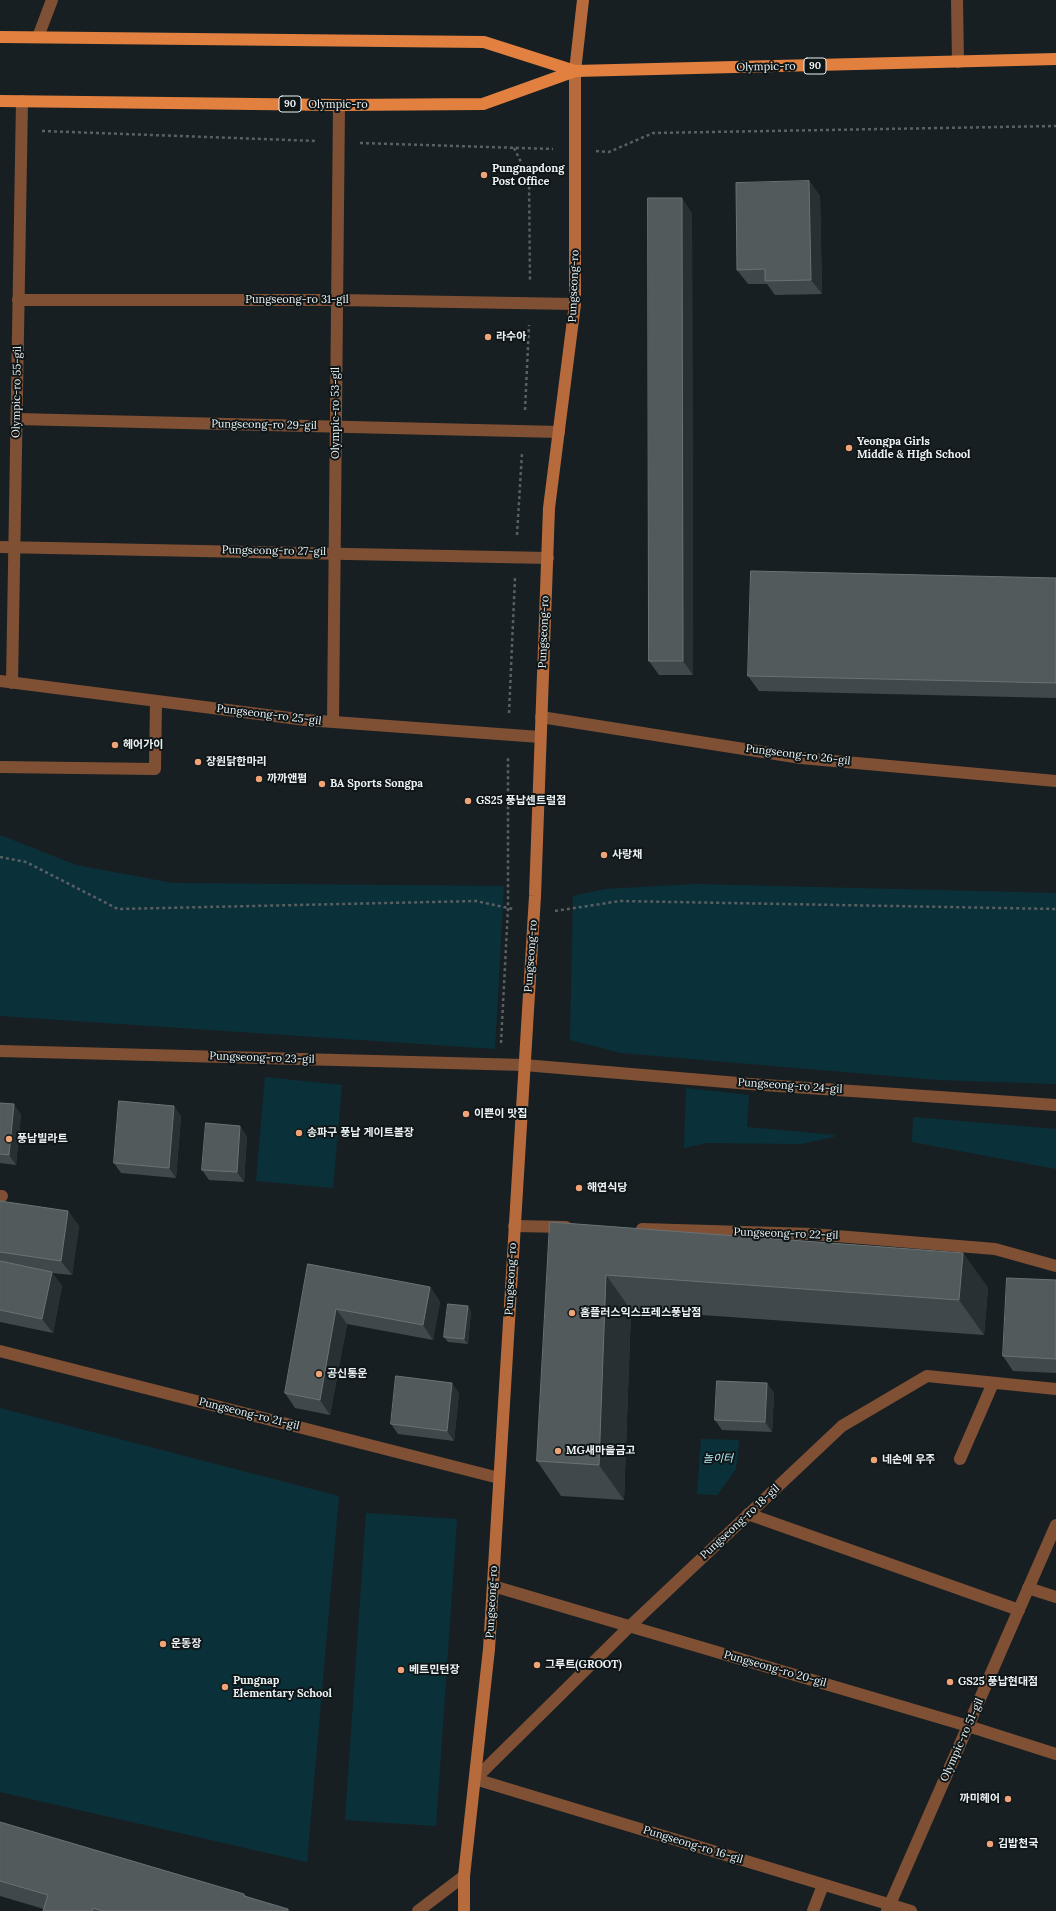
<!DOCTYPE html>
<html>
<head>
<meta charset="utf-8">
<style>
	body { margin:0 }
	canvas { display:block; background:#171f22 }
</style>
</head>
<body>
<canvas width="1056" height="1911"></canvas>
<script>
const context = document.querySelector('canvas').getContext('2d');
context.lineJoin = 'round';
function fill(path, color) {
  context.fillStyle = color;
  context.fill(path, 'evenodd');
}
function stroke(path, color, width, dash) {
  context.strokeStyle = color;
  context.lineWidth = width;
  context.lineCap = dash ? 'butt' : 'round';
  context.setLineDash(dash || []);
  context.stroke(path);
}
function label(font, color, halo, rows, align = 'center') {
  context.font = font + ' Lora,"Noto Sans KR",serif';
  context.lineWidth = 4;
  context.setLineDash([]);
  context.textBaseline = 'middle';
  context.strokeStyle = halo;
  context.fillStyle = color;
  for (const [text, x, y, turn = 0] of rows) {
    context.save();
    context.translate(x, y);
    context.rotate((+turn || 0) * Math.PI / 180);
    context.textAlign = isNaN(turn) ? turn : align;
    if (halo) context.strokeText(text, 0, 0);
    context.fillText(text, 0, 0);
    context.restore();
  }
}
fill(new Path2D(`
	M0 835 76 865 173 883 504 886 495 1049 0 1016Z
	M695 884 1056 893V1084L938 1080 621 1053 570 1040 573 896 605 889Z
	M265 1077 342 1085 333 1188 256 1181Z
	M686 1088 749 1095 747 1127 835 1135 834 1137 801 1144 707 1143 684 1148Z
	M913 1117 1056 1129V1169L912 1142Z
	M0 1408 339 1496 307 1862 0 1792Z
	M701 1439 739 1440 736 1469 717 1495 697 1494Z
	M366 1513 457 1519 436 1826 345 1820Z`), '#0a3139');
stroke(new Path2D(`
	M42 131 317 141
	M360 143 553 149
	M514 148 529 178 530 282
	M596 151 609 152 653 133 1056 126
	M525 410 529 325
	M517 535 522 453
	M509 713 515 578
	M0 857 26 862 118 909 476 901 513 909
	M555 911 620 901 1056 909
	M501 1043 508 908V756`), '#596063', 2.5, [3, 3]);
stroke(new Path2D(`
	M18 300H337L575 304
	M17 419 559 432
	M0 547 548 558
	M0 767 155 769 156 701
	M0 1051 524 1065 750 1084 1056 1105
	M0 1196H2
	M514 1226 566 1227
	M642 1229 812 1234 995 1249 1056 1266
	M960 1459 993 1383
	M748 1514 1019 1610
	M1028 1588 1056 1597
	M475 1779 911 1911
	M813 1911 823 1885`), '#805034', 12);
stroke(new Path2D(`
	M957 0 958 62
	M38 37 52 0
	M0 681 306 720 540 737
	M12 683 22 101
	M541 717 801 758 1056 781
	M333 722 339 105
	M0 1351 499 1478
	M493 1586 968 1726 1056 1754
	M475 1779 630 1626 842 1426 927 1376 1056 1389
	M418 1911 464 1876
	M887 1911 1056 1525`), '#805034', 12);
stroke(new Path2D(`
	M464 1911V1876L489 1649 535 896 549 508 575 304V71L583 0`), '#b76b3c', 12);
stroke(new Path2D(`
	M0 37 484 42 575 71
	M0 101 339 105 483 104 575 71 1056 59`), '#e28040', 12);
fill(new Path2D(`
	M809 181 820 196 822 294 775 295 767 284H748L737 270Z
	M692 213 693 675H659L649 661Z
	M1056 578V698L759 691 748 676Z
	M0 1103 21 1114 16 1165 0 1163Z
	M181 1116 176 1178 121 1173 114 1163Z
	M247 1136 244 1182 209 1180 202 1170Z
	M0 1201 68 1211 79 1226 72 1275 52 1273 62 1286 53 1333 0 1322Z
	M550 1222 963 1253 988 1288 984 1335 631 1310 624 1500 561 1496 537 1461Z
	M308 1264 430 1287 440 1302 433 1340 347 1324 330 1415 295 1408 285 1393Z
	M1056 1280V1373L1013 1371 1003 1356Z
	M471 1311 468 1344 448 1342 444 1337Z
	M767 1383 774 1393 772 1432 722 1430 715 1420Z
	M459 1393 454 1441 398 1434 391 1424Z
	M0 1822 244 1894 246 1896 290 1911H43L44 1909 0 1896Z`), '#3f484a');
fill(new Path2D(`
	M809 181 820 196 822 294 811 280Z
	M682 198 692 213 693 675 683 661Z
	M14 1104 21 1114 16 1165 9 1155Z
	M174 1106 181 1116 176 1178 169 1168Z
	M240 1126 247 1136 244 1182 237 1172Z
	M68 1211 79 1226 72 1275 61 1261Z
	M963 1253 988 1288 984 1335 959 1300Z
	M52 1272 62 1286 53 1333 42 1319Z
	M606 1275 631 1310 624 1500 599 1465Z
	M430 1287 440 1302 433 1340 423 1325Z
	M468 1306 471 1311 468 1344 464 1339Z
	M336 1309 347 1324 330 1415 320 1400Z
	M452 1383 459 1393 454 1441 447 1431Z
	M767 1383 774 1393 772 1432 765 1422Z`), '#273032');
const building = new Path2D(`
	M809 181 811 280 765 281V269L737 270 736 183Z
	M648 198H682L683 661H649Z
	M751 571 1056 578V683L748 676Z
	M119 1101 174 1106 169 1168 114 1163Z
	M0 1103 14 1104 9 1155 0 1154Z
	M206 1123 240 1126 237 1172 202 1170Z
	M0 1201 68 1211 61 1261 0 1252Z
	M550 1222 963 1253 959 1300 606 1275 599 1465 537 1461Z
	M0 1261 52 1272 42 1319 0 1310Z
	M308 1264 430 1287 423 1325 336 1309 320 1400 285 1393Z
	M1007 1278 1056 1280V1359L1003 1356Z
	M448 1304 468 1306 464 1339 444 1337Z
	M396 1376 452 1383 447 1431 391 1424Z
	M717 1381 767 1383 765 1422 715 1420Z
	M0 1822 244 1894V1896L288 1909V1911H102L93 1908 92 1911H43L48 1895 0 1881Z`);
fill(building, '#525a5c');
stroke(building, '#6a7274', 1);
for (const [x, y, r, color] of [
	[484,175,4,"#efa377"],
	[488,337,4,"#efa377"],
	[849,448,4,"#efa377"],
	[115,745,4,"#efa377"],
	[198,762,4,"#efa377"],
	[259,779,4,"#efa377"],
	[322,784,4,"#efa377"],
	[468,801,4,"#efa377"],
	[604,855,4,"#efa377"],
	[466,1114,4,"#efa377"],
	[299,1133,4,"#efa377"],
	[9,1139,4,"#efa377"],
	[579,1188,4,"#efa377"],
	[572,1313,4,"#efa377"],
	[319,1374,4,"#efa377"],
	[558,1451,4,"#efa377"],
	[874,1460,4,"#efa377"],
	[163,1644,4,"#efa377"],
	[537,1665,4,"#efa377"],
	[401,1670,4,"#efa377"],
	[950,1682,4,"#efa377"],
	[225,1687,4,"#efa377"],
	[1008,1799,4,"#efa377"],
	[990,1844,4,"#efa377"]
]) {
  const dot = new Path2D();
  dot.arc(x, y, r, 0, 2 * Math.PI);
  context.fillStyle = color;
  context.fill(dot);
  stroke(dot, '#0e1618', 1.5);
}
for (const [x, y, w] of [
	[815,66,22],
	[290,104,22]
]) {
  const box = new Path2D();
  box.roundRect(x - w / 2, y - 8, w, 16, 3);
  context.fillStyle = '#0e1618';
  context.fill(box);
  stroke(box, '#ecf2f4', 1);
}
label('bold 10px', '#ecf2f4', null, [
	["90",815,66],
	["90",290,104]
]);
label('11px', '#ecf2f4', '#0e1618', [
	["Olympic-ro",766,67,-1],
	["Olympic-ro",338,105],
	["Pungseong-ro",574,286,-88],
	["Pungseong-ro 31-gil",297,300],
	["Olympic-ro 55-gil",17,392,-89],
	["Olympic-ro 53-gil",336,413,-90],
	["Pungseong-ro 29-gil",264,425,1],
	["Pungseong-ro 27-gil",274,551,1],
	["Pungseong-ro",544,632,-88],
	["Pungseong-ro 25-gil",269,715,7],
	["Pungseong-ro 26-gil",798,755,7],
	["Pungseong-ro",531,956,-86],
	["Pungseong-ro 23-gil",262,1058,2],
	["Pungseong-ro 24-gil",790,1086,4],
	["Pungseong-ro 22-gil",786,1234,2],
	["Pungseong-ro",511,1279,-87],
	["Pungseong-ro 21-gil",249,1414,14],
	["Pungseong-ro 18-gil",740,1522,-43],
	["Pungseong-ro",492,1602,-87],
	["Pungseong-ro 20-gil",775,1669,16],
	["Olympic-ro 51-gil",962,1740,-66],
	["Pungseong-ro 16-gil",693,1845,17]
]);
label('bold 11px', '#ecf2f4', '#0e1618', [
	["Pungnapdong",492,169],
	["Post Office",492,182],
	["라수아",496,337],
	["Yeongpa Girls",857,442],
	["Middle & HIgh School",857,455],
	["헤어가이",123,745],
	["장원닭한마리",206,762],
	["까까앤펌",267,779],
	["BA Sports Songpa",330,784],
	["GS25 풍납센트럴점",476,801],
	["사랑채",612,855],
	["이쁜이 맛집",474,1114],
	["송파구 풍납 게이트볼장",307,1133],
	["풍남빌라트",17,1139],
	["해연식당",587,1188],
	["홈플러스익스프레스풍납점",580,1313],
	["공신통운",327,1374],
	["MG새마을금고",566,1451],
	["네손에 우주",882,1460],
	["운동장",171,1644],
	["그루트(GROOT)",545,1665],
	["베트민턴장",409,1670],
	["Pungnap",233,1681],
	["Elementary School",233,1694],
	["GS25 풍납현대점",958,1682],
	["까미헤어",1000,1799,"right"],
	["김밥천국",998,1844]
], 'left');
label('italic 11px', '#baeefb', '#0e1618', [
	["놀이터",718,1459]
]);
</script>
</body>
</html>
